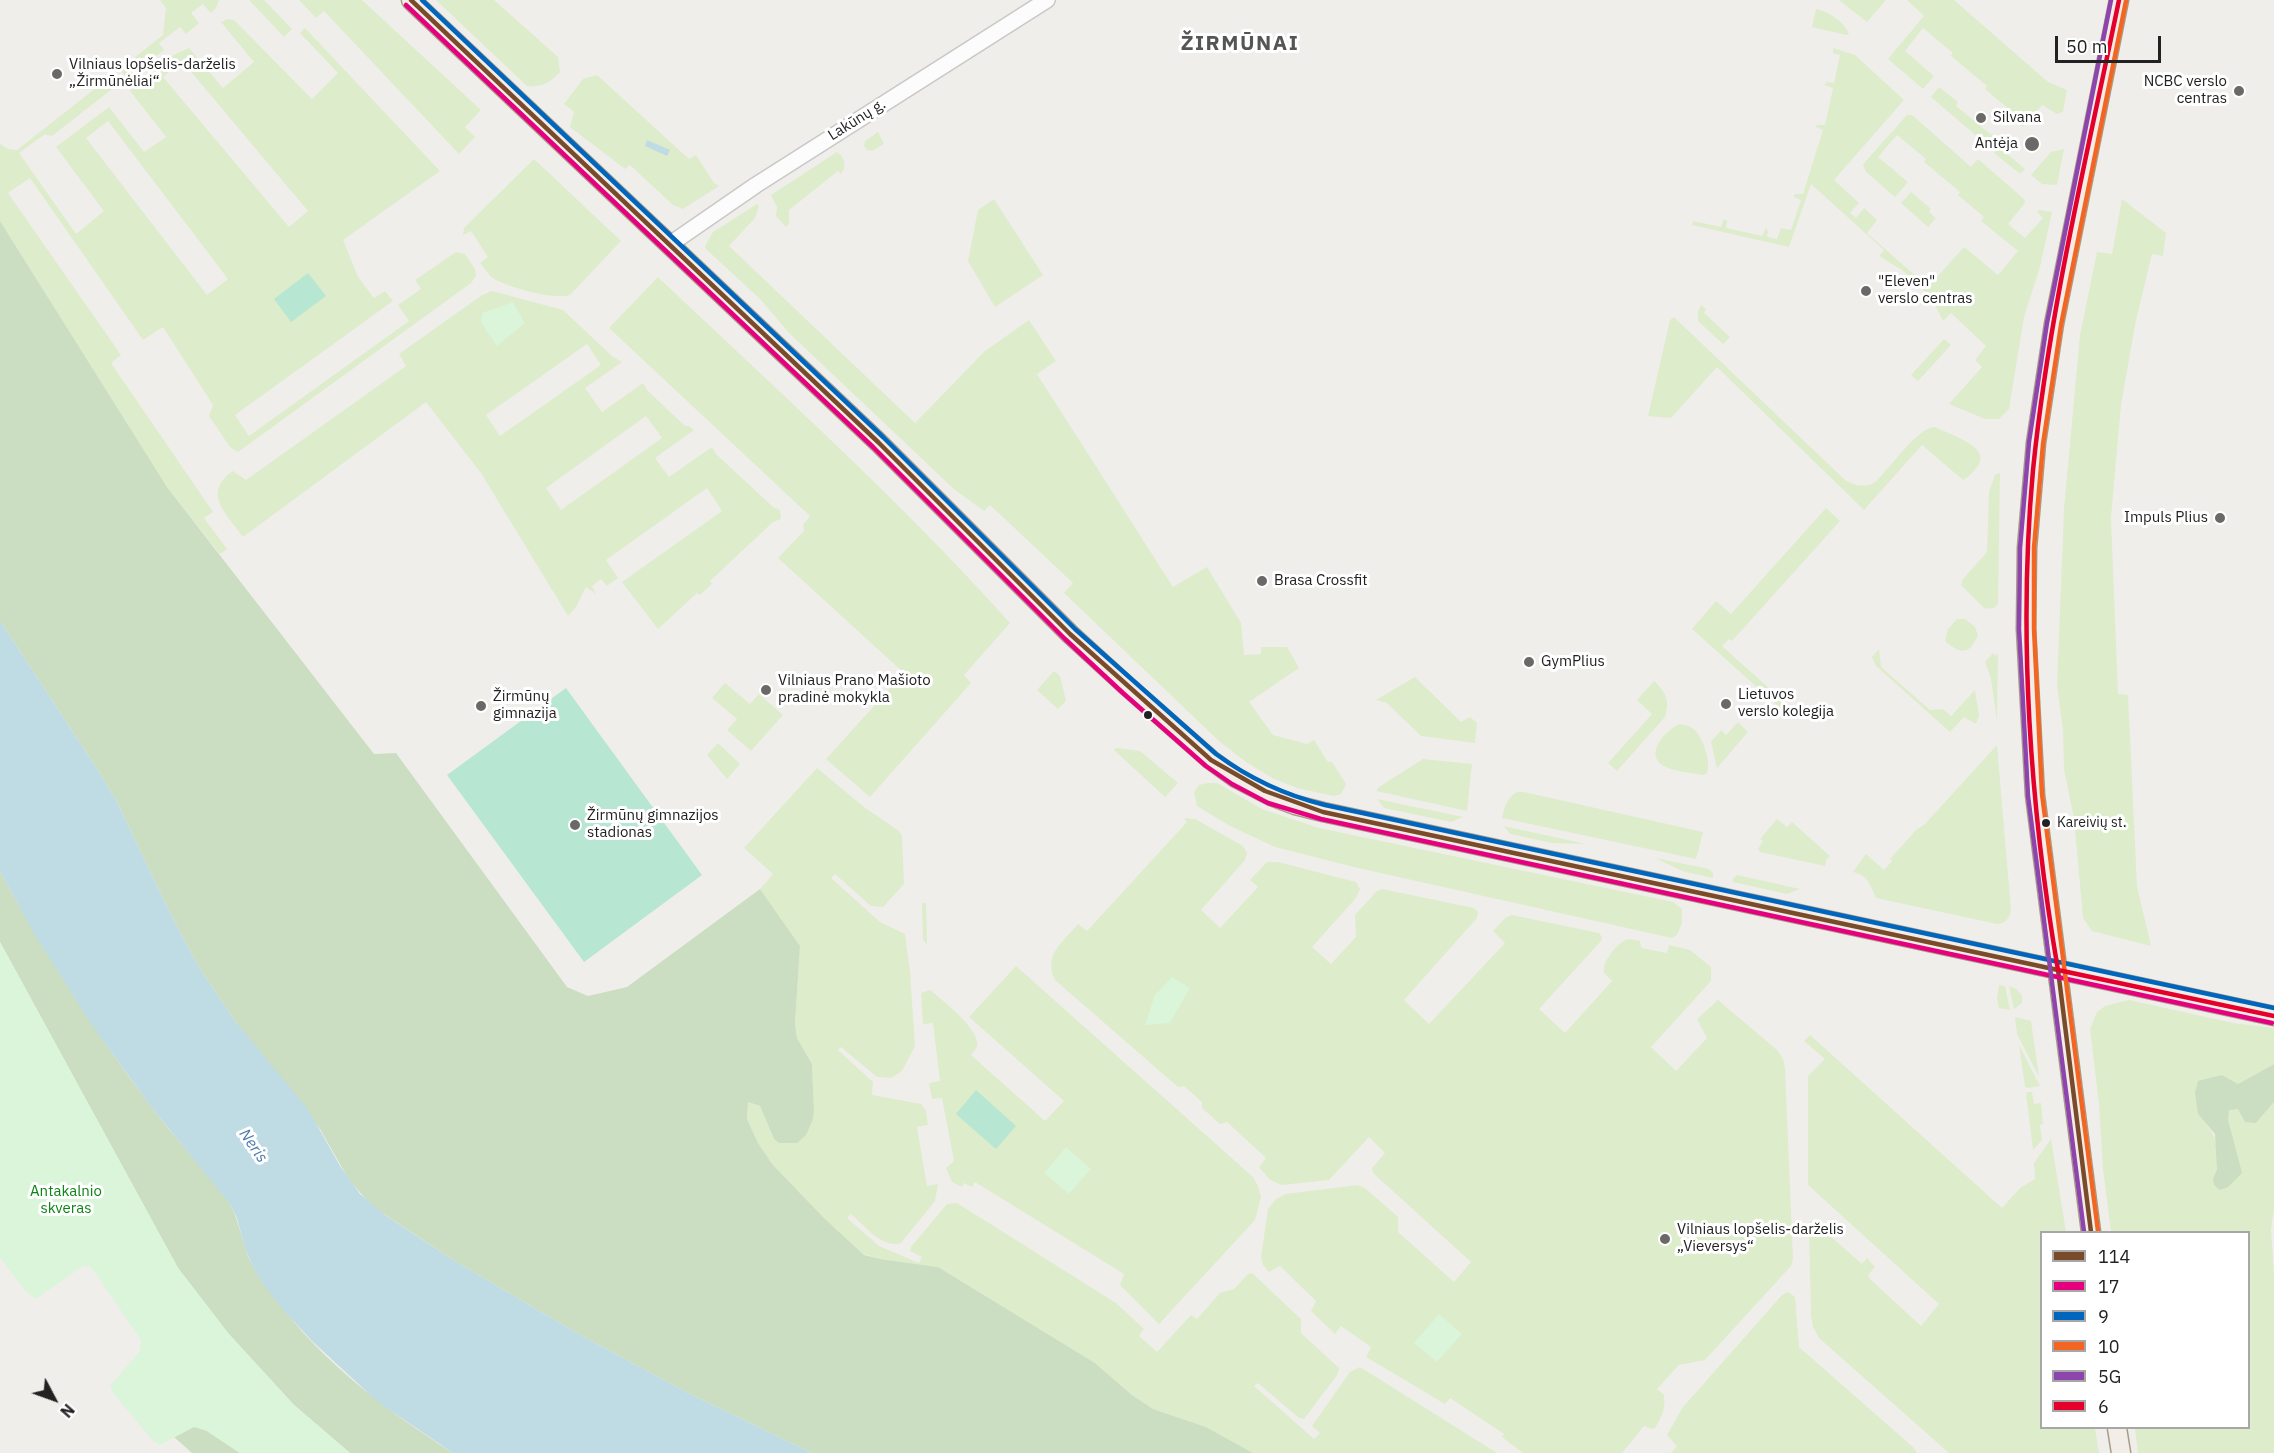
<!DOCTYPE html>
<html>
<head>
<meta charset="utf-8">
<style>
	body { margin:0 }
	#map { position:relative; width:2274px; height:1453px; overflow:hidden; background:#f0eeeb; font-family:"IBM Plex Sans",sans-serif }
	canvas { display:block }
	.legend { position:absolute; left:2040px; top:1231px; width:210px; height:198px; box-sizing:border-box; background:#fff; border:2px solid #a7a7a7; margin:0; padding:8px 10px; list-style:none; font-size:18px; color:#222 }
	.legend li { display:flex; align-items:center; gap:12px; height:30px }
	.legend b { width:30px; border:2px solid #a7a7a7 }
	.north { position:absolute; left:24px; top:1369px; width:60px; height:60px; -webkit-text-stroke:4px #fff; paint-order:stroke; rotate:131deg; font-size:16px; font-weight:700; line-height:24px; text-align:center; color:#222 }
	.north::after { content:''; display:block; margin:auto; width:21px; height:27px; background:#222; clip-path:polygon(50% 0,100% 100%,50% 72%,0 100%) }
	.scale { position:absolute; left:2055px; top:36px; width:106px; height:27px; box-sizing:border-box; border:3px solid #222; border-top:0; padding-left:8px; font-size:18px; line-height:21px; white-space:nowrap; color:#222; -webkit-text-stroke:4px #fff; paint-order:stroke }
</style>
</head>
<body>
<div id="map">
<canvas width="2274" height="1453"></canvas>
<ul class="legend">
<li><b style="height:8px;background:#7a4b2a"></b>114</li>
<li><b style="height:8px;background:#e5007d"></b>17</li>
<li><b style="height:8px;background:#0065bd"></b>9</li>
<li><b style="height:8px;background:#f26522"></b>10</li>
<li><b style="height:8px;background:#8e44ad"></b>5G</li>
<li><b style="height:8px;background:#e4002b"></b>6</li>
</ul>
<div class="north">N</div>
<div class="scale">50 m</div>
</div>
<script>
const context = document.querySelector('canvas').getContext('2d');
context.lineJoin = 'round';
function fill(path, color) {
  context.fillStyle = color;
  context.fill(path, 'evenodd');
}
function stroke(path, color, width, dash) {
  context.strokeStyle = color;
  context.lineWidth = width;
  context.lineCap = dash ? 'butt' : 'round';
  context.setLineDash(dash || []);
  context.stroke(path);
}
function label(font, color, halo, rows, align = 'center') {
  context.font = font + ' "IBM Plex Sans",sans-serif';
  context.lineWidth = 6;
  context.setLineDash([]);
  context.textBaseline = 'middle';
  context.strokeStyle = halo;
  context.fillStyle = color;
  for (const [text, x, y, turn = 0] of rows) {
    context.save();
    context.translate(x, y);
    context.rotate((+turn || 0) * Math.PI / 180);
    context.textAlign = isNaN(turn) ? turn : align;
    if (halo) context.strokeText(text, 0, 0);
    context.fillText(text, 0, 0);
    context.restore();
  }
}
fill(new Path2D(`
	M160 0H219L216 8 211 13 203 4 191 13 199 23 186 34 180 27 159 43 164 50 126 78 120 69 163 35 166 8Z
	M249 0H264L292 29 284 37Z
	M299 0H362L481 110 465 127 475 137 459 154 324 11 316 18Z
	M436 0H494L558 57 560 72C551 82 541 88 527 86Z
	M1839 0H1886L1867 22Z
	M1907 0H1954L2048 82 2067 90 2063 112 2057 114 2042 105 2023 127 2008 115 2011 111 1985 89 1987 86 1951 56 1953 53 1923 28 1905 51 1934 76 1923 89 1888 59 1924 16Z
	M1816 9C1829 12 1844 21 1849 34L1846 35 1812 27Z
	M228 19 235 21 312 99 338 73 300 33 305 28 440 171 343 240 358 277 374 298 385 291 393 301 235 415 249 436 409 321 398 305 421 289 415 280 456 252 465 254 475 269 476 276 471 283 238 452 230 447 209 416 213 405 163 327 143 340 30 178 8 193 121 355 111 363 213 512 204 518 227 549 220 554 167 487 0 221V144L8 149 17 150 110 77 116 86 52 136 45 134 19 153 76 234 104 211 56 147 109 107 144 152 166 137 130 91 175 54 189 48 223 88 254 62 221 22ZM182 61 308 211 289 227 163 77ZM108 121 228 279 207 295 86 138Z
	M1833 48 1855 55 1904 100 1834 180 1859 203 1850 213 1856 218 1864 208 1877 220 1867 233 1928 287 1964 247 1998 275 2018 251 1981 221 1984 217 1958 195 1960 192 1924 162 1926 159 1897 135 1878 157 1908 182 1895 197 1866 172 1863 165 1865 162 1907 115H1912L1971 167 1978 159 2024 199 2025 203 2008 224 2025 238 2043 218 2037 212 2039 210 2052 212 2040 267 2024 317 2009 409 1999 419H1985L1949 404 1982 367 1975 360 1986 346 1951 313 1943 321 1932 298 1902 270 1879 256 1884 250 1811 184 1789 247 1692 225 1693 221 1721 227 1724 219 1727 221 1726 228 1762 236 1766 228 1768 231 1767 237 1777 239 1781 228 1791 230 1801 200 1794 197V194H1803L1823 130 1816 127V125H1825L1833 88 1824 85 1827 82 1834 83 1840 55 1833 53Z
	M597 75 689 159 696 155 714 183 719 186 683 209 673 205 630 165 625 169 570 127 574 112 564 104 583 79Z
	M1939 87 1958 102 1956 106 1994 137 1987 145 1931 97Z
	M878 132 884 144 872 151 867 150 864 146 865 141Z
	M1999 147 2025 169 2020 174 1994 153Z
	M2064 149 2057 185 2042 184 2031 175 2051 152Z
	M837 152C845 158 847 166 841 174L838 171 789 210V224L786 227 776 216 777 207 771 195Z
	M534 159 621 241 570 295C552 300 512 288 496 280 489 276 485 269 480 263L488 257 471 231 463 235 464 228Z
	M1911 192 1931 209 1929 212 1936 218 1928 227 1901 203Z
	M994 199 1043 275 995 307 968 261 978 210Z
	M2122 199 2166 233 2163 256 2152 254 2136 320 2121 405 2113 495 2111 518 2118 694 2128 695 2137 886 2151 946 2092 931 2083 918 2074 818 2064 770 2063 731 2057 686 2064 509 2080 335 2097 252 2112 254Z
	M757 204 759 206 755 218 729 246 915 423 985 351 1029 320 1056 361 1037 374 1173 587 1207 567 1241 623 1244 655 1261 654V647H1287L1299 668 1249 702 1273 735 1307 744 1314 740 1328 762H1332L1345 782 1346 785 1341 794 1334 796 1297 788 1274 779 1246 762 1220 742 1064 593 1073 583 990 505 984 511 955 490 789 333 761 300 706 249 705 246 713 232Z
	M658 277C777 390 900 500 1010 623L964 675 971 683 870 797 826 759 904 673 778 558 804 531 803 525 810 516 609 328Z
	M492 291 563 310 613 357 622 362 585 388 602 412 643 383 647 390 685 426H689L694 430 655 458 669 477 712 447 716 454 773 507 780 510 781 519 773 522 710 581 712 584 700 595 697 593 658 629 622 582 722 511 707 488 606 560 618 578 607 586 601 579 592 586 596 594 586 587 576 607 568 616 481 473 426 402 243 537C227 514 201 493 233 471L246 480 406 366 399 354 482 295ZM587 344 601 365 500 436 486 415ZM646 416 662 438 561 510 546 488Z
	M1701 305 1706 309 1704 313 1730 337 1723 344 1698 321V311Z
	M1674 317 1845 480C1855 486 1865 488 1875 482 1890 469 1917 427 1935 427 1948 434 1994 447 1977 467 1973 472 1969 477 1963 480L1922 445 1864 510 1717 367 1671 418 1648 416 1670 320Z
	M1944 339 1951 345 1918 381 1911 375Z
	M2000 473 1998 603C1996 609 1990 609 1984 608L1961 585 1963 579 1987 552 1989 492 1995 475Z
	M1826 508 1840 521 1732 641 1729 639 1722 646 1792 709 1787 714 1692 629 1716 601 1731 614Z
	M1957 619H1965L1975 627 1978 635C1969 656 1960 654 1945 641L1948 629Z
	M1879 649 1881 667 1930 710 1943 709 1951 716 1975 690 1979 716 1976 724 1964 717 1950 732 1876 666 1872 657Z
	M1993 653 1996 656 1998 653 1997 721 1991 679 1985 662Z
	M1054 671 1060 676 1066 701 1058 709 1037 690Z
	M1415 677 1461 722 1470 717 1477 723 1475 743 1421 736 1387 703 1376 700Z
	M1654 681C1666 692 1670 701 1665 717L1617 771 1608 763 1652 714 1637 700Z
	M725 683 750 704 759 694 783 715 751 751 727 730 737 719 712 698Z
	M1738 722 1748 732 1717 768 1711 742 1721 730 1726 735Z
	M1680 724C1687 725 1694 727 1698 734 1704 742 1711 763 1707 773L1704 775C1693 773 1676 772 1666 767 1642 756 1665 730 1680 724Z
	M718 743 740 764 727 779 707 755Z
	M1997 745 2011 910C2010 918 2005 924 1997 924L1876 898C1870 885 1868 875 1853 872L1866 854 1884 870 1892 861 1890 859 1916 830 1925 824Z
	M1116 748 1140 751 1178 783 1165 797 1114 750Z
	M1423 759 1472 764 1467 811 1376 791 1379 787Z
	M817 768 864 807 899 831 902 836 904 884 883 907 871 906 835 874 831 878 880 922 905 934 910 972 915 1046 902 1071 891 1078 877 1077 841 1047 838 1050 873 1082 872 1095 921 1104 926 1111 928 1125 917 1127 927 1186 938 1184 935 1201 901 1243C882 1249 864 1225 851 1214L847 1218 879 1246 919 1263 922 1257 910 1251 911 1247 947 1204 957 1203 1116 1303 1144 1329 1139 1336 1157 1352 1191 1315 1197 1319 1220 1293 1234 1289 1248 1274 1252 1273 1301 1319V1333L1339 1368 1337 1375 1304 1419 1299 1418 1258 1383 1254 1386 1314 1439 1320 1433 1312 1426 1350 1372 1360 1367 1497 1453H1253L1206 1427 1153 1409 1132 1395 1095 1363 938 1267 880 1259 863 1254 824 1218 773 1165 758 1143 747 1119 748 1102 760 1106 774 1139 814 1110 812 1064 797 1038 795 1024 800 946 760 889 773 874 744 848Z
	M1208 783H1217L1262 809 1319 828 1673 902 1682 909V923L1677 935 1672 938 1358 868 1275 847 1230 826 1197 806 1194 792 1199 785Z
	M1517 792H1524L1703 832 1696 859 1502 818C1504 807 1507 798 1517 792Z
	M1377 799 1463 817 1451 822 1384 808Z
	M1184 818 1195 819 1243 846 1247 853 1245 860 1201 910 1220 928 1258 887 1250 880 1267 862H1278L1356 882 1360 889 1356 898 1312 947 1331 964 1356 937 1355 915 1377 891 1382 889 1474 908 1478 912 1477 918 1404 1000 1429 1024 1505 943 1493 931 1505 918 1512 915 1599 933 1602 937 1601 941 1539 1009 1565 1033 1612 981 1604 973C1602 962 1615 946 1625 940 1630 938 1635 940 1640 941L1641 948 1667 953 1669 945 1690 950 1711 967V981L1651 1047 1676 1071 1707 1038 1697 1019 1718 1000 1777 1050 1783 1059 1785 1068 1793 1259 1791 1266 1705 1360 1679 1365 1676 1368 1657 1389 1664 1395C1666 1409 1662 1416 1655 1428L1652 1429 1644 1426 1622 1453H1523L1502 1437 1504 1434 1450 1398 1445 1404 1366 1357 1371 1347 1341 1326 1335 1334 1311 1311 1316 1301 1280 1266 1269 1272 1263 1265 1261 1257 1268 1209 1276 1199 1286 1194 1358 1185 1365 1188 1398 1217V1232L1454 1282 1471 1262 1373 1173 1372 1168 1385 1153 1369 1137 1329 1180 1282 1185 1270 1180 1259 1167 1266 1158 1227 1122 1220 1124 1202 1108V1102L1184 1086 1178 1087 1055 980C1043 955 1062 943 1078 924L1087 931 1187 822Z
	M1777 819 1787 827 1792 822 1830 856 1826 860 1825 866 1760 852 1758 849 1763 841 1760 839Z
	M1504 826 1586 844 1552 843 1510 834Z
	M1655 858 1709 869 1713 873V878L1685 872Z
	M1737 875 1800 889 1787 894 1733 882V878Z
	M922 903H926L927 944 923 940Z
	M1016 966 1253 1177 1258 1186 1261 1197 1255 1220 1159 1324 1120 1285 1124 1274 975 1182 972 1187 964 1183 962 1187 952 1182 946 1168 954 1161 942 1098 932 1099 929 1083 940 1081 933 1023 923 1024 921 993 930 990C942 1000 981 1030 977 1046 976 1049 973 1052 971 1055L1045 1121 1064 1101 969 1017Z
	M1999 985 2005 986 2010 1010 1999 1008 1997 998Z
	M2009 986 2016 989 2022 995V1003L2014 1009Z
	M2129 1000 2233 1023 2274 1028V1064L2238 1084 2222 1075 2198 1114C2215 1134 2218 1139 2217 1167 2216 1174 2213 1178 2214 1185L2229 1110 2238 1108 2256 1123 2274 1102V1208L2271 1230 2274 1275V1453H2138L2135 1428H2248V1232H2111L2103 1169 2099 1104 2090 1029 2097 1012 2105 1006Z
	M2015 1017 2031 1021 2039 1077 2017 1034Z
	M1810 1035 2002 1208 2020 1188 2035 1179 2034 1163 2051 1139 2066 1232H2042V1428H2095L2099 1453H1949L1819 1338 1813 1327 1811 1316 1809 1223 1812 1220 1862 1264 1867 1258 1875 1267 1868 1275 1870 1279 1921 1326 1939 1304 1808 1185V1076L1825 1059 1804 1041Z
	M2019 1045 2040 1086 2027 1088 2025 1087Z
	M2028 1092H2032L2034 1104 2041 1103 2043 1124 2040 1125 2042 1140 2033 1150 2026 1094Z
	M1788 1292 1795 1297 1799 1347 1914 1448 1917 1453H1671L1677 1446 1667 1435 1683 1407 1782 1295Z`), '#ddeccb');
fill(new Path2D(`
	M0 221 167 487 374 754 396 753 567 987 588 996 627 987 760 889 800 946 795 1024 797 1038 812 1064 814 1110 813 1119 806 1135 797 1143H779L774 1139 760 1106 748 1102 747 1119 758 1143 773 1165 824 1218 864 1255 880 1259 938 1267 1095 1363 1132 1395 1153 1409 1206 1427 1253 1453H812L690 1394 582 1336 453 1260 372 1206 349 1180 320 1129 235 1021 200 969 170 913 117 802 96 767 0 621Z
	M0 871C44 953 94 1031 150 1105 175 1139 205 1169 230 1204 241 1224 242 1248 254 1268 259 1278 268 1288 275 1298 322 1362 386 1410 453 1453H350L294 1405 228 1333 178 1268 0 942Z
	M2274 1064V1102L2256 1123 2245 1122 2238 1109 2229 1110 2228 1120 2242 1173 2228 1187 2220 1190 2214 1185 2213 1179 2217 1169 2215 1134 2198 1114 2195 1093 2198 1081 2222 1075 2238 1084Z
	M194 1426 207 1431 240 1453H192L174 1437Z`), '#cbdec1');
fill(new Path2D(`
	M513 302 525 323 497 346 481 323 482 313Z
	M0 942 178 1268 228 1333 294 1405 350 1453H240L207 1431 194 1427 160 1445 153 1441 114 1394 110 1386 140 1351 141 1340 91 1267 83 1266 36 1299 25 1291 0 1257Z
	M1172 977 1190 988 1170 1023 1145 1025 1155 995Z
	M1066 1147 1091 1169 1069 1194 1044 1173Z
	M1439 1314 1462 1334 1437 1362 1414 1343Z`), '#daf5da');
fill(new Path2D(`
	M308 273 326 296 291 322 274 299Z
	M566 688 702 875 584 962 447 775Z
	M976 1090 1016 1126 996 1149 956 1114Z`), '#b7e6d2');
fill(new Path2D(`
	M647 140 670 150 667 156 645 146Z
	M0 621 96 767 117 802 170 913 200 969 235 1021 308 1109 340 1166 360 1194 385 1215 453 1260 582 1336 690 1394 812 1453H453L378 1402 313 1342 286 1313 265 1287 254 1269 245 1248 237 1218 230 1204 152 1108 91 1024 36 937 0 871Z`), '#bfdbe3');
const minor = new Path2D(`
	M669 245 756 185 1047 0`);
const major = new Path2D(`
	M411 0 878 442 1070 634 1128 687 1211 760 1236 778 1271 796 1295 805 1323 812 2274 1016
	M2091 1232 2035 795 2026 629 2027 548 2036 443 2054 324 2119 0
	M2117 1428 2121 1453`);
stroke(minor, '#c9c8c7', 18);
stroke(major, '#a79c86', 21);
stroke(minor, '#fdfcfc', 15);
stroke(major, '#f3ede7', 18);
stroke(new Path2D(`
	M411 0 878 442 1070 634 1211 760 1265 791 1323 812 2058 970
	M2058 970 2091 1232`), '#7a4b2a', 4.5);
stroke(new Path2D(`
	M406 5 873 447 1065 639 1123 693 1206 766 1232 784 1268 803 1321 819 2272 1023`), '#e5007d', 4.5);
stroke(new Path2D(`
	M422 0 883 437 1075 629 1216 754C1250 779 1284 795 1325 805L2274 1008`), '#0065bd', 4.5);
stroke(new Path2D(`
	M2098 1231 2042 794 2034 629V548L2043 444 2061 325 2126 1`), '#f26522', 4.5);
stroke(new Path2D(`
	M2084 1232 2028 796 2019 629 2020 548 2029 442 2047 323 2111 0`), '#8e44ad', 4.5);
stroke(new Path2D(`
	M2119 0C2087 156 2049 311 2033 470 2018 633 2030 808 2058 970L2274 1016`), '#e4002b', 4.5);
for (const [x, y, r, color] of [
	[57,74,6,"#6a6968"],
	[2239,91,6,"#6a6968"],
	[1981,118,6,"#6a6968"],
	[2032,144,8,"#6a6968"],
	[1866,291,6,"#6a6968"],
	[2220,518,6,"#6a6968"],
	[1262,581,6,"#6a6968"],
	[1529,662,6,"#6a6968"],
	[766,690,6,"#6a6968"],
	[1726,704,6,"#6a6968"],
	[481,706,6,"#6a6968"],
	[1148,715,5,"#222"],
	[2046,823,5,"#222"],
	[575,825,6,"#6a6968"],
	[1665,1239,6,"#6a6968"]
]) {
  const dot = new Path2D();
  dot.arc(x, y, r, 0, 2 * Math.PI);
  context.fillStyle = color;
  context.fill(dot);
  stroke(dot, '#fff', 2);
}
label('14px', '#222', '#fff', [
	["Kareivių st.",2057,823]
], 'left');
label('15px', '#222', '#fff', [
	["Vilniaus lopšelis-darželis",69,65],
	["„Žirmūnėliai“",69,82],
	["NCBC verslo",2227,82,"right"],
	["centras",2227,99,"right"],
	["Silvana",1993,118],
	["Antėja",2018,144,"right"],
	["\"Eleven\"",1878,282],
	["verslo centras",1878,299],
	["Impuls Plius",2208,518,"right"],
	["Brasa Crossfit",1274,581],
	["GymPlius",1541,662],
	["Vilniaus Prano Mašioto",778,681],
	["pradinė mokykla",778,698],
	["Lietuvos",1738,695],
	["verslo kolegija",1738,712],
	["Žirmūnų",493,697],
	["gimnazija",493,714],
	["Žirmūnų gimnazijos",587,816],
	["stadionas",587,833],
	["Vilniaus lopšelis-darželis",1677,1230],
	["„Vieversys“",1677,1247]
], 'left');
label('15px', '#222', '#fff', [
	["Lakūnų g.",857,120,-32]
]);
label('15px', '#0c8416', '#fff', [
	["Antakalnio",66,1192],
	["skveras",66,1209]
]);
label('italic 16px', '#4a7aab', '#fff', [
	["Neris",253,1146,55]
]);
context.letterSpacing = '1.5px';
label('bold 21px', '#555', '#fff', [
	["ŽIRMŪNAI",1240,44]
]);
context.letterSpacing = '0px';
</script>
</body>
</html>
